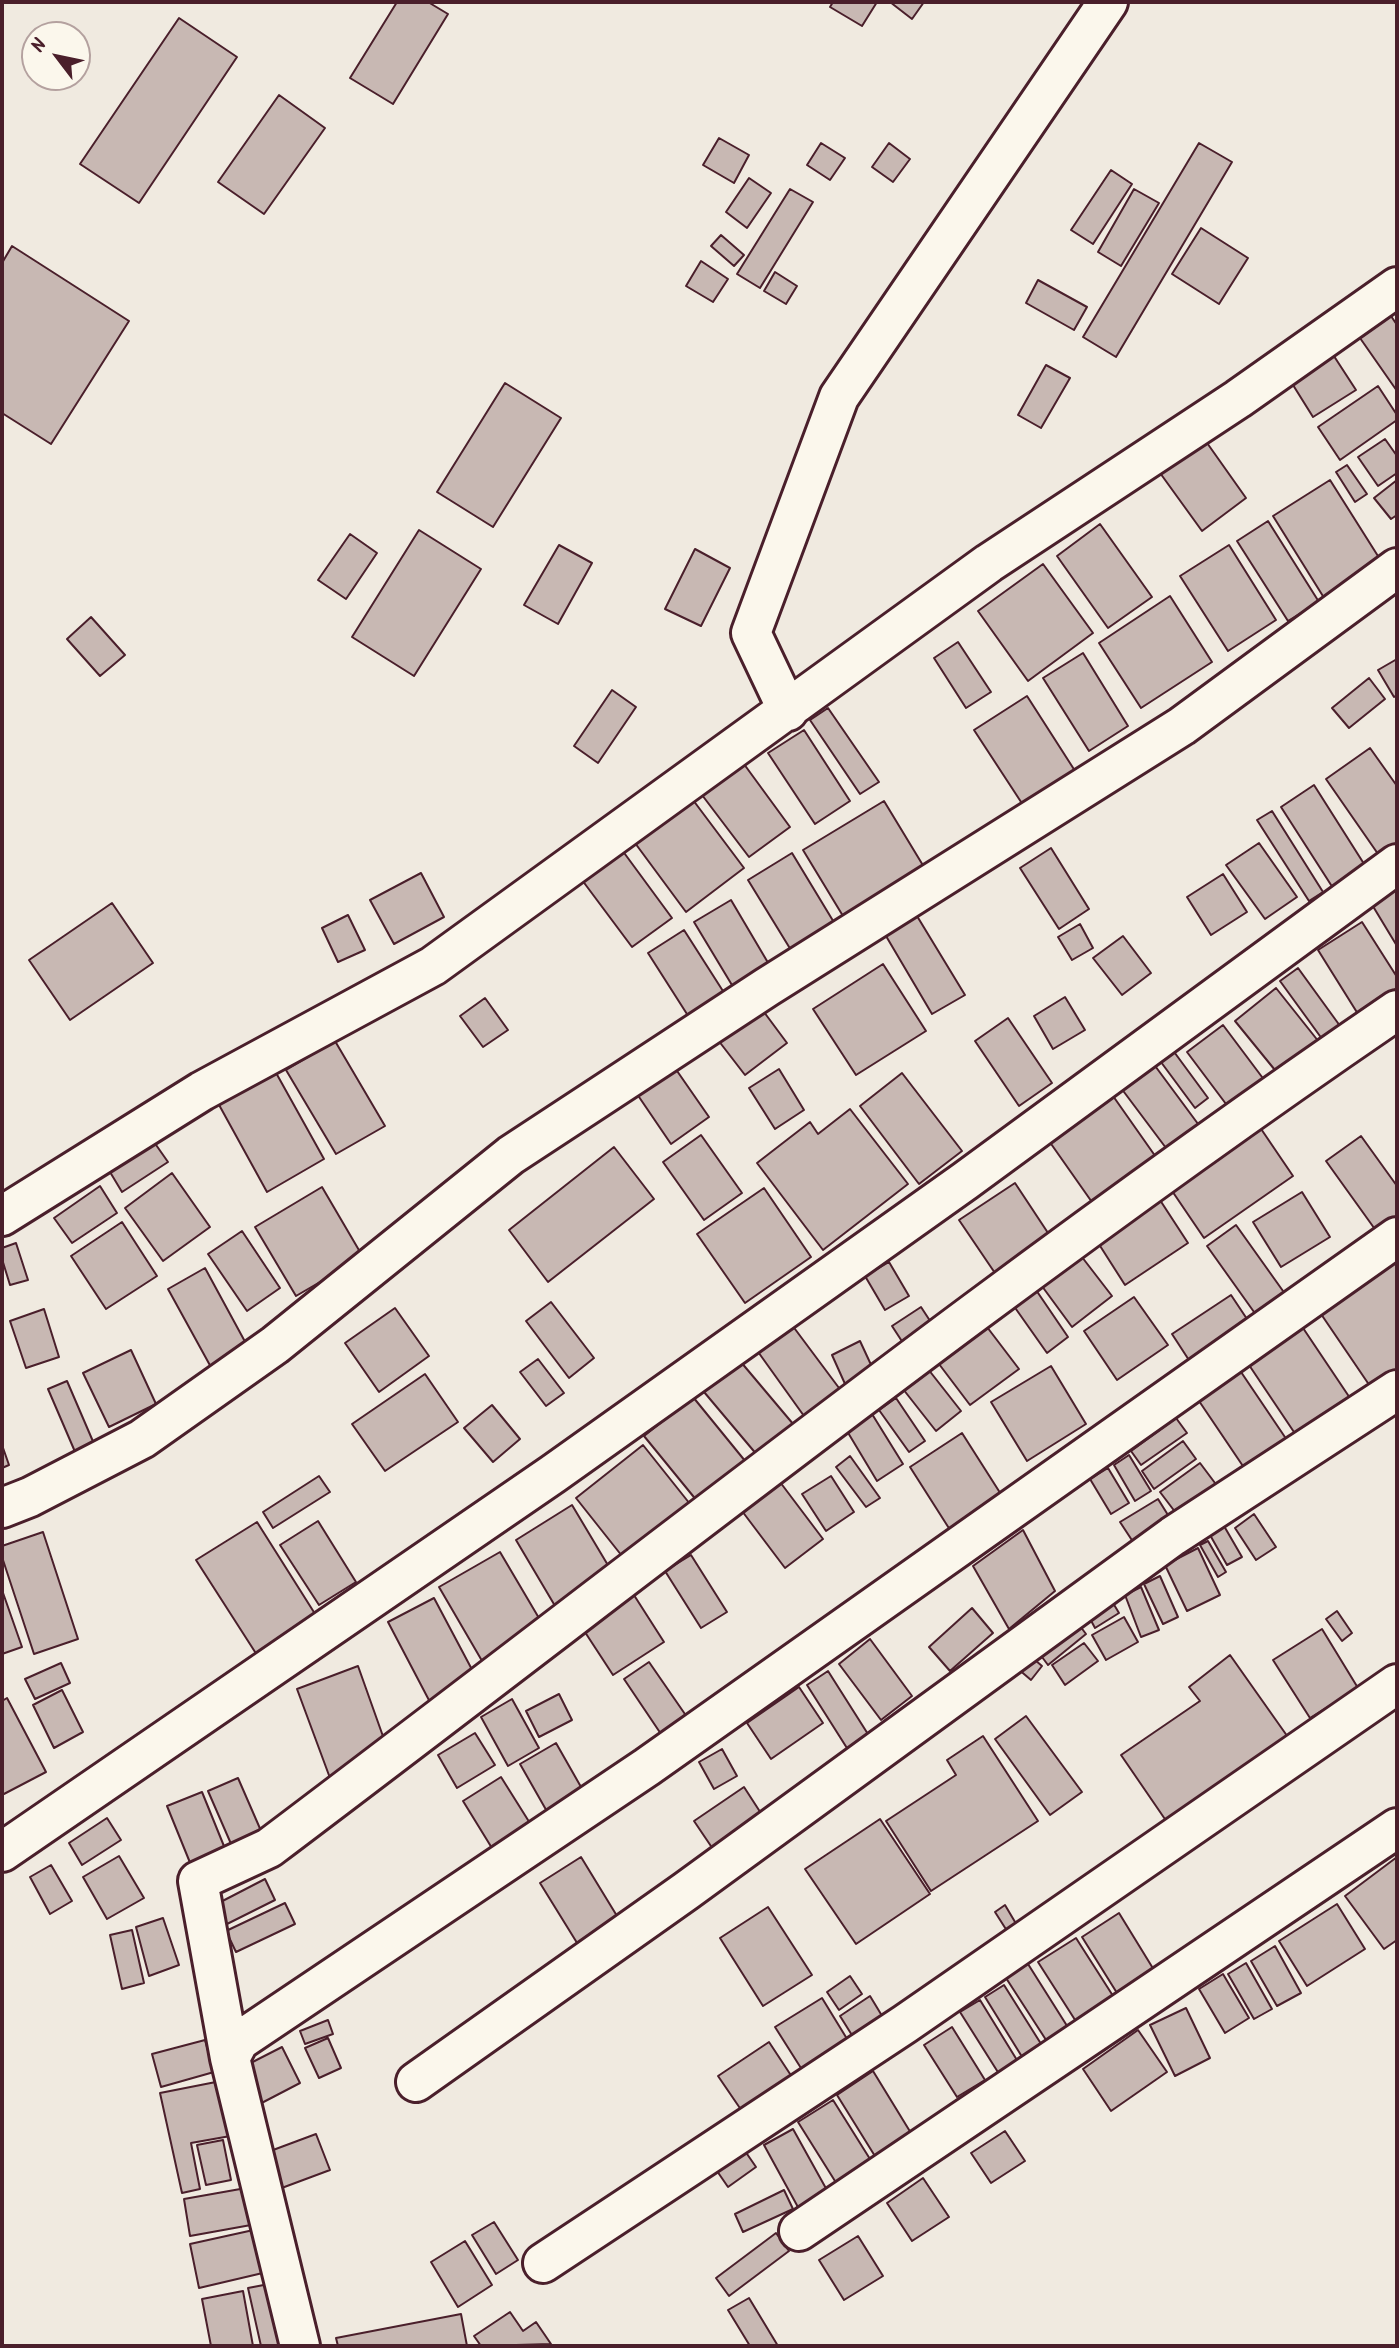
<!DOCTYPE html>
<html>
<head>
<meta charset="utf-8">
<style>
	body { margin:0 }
	#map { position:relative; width:1399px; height:2348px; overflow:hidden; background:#f0eae0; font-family:Kalam,sans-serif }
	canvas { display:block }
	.frame { position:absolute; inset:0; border:4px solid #4a1f2b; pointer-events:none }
	.north { position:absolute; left:21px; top:21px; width:70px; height:70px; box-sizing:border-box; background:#fbf7ec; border:2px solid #b4a19f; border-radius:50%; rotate:302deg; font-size:19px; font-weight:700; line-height:28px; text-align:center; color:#4a1f2b }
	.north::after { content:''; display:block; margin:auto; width:24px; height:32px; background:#4a1f2b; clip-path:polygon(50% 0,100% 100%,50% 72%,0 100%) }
</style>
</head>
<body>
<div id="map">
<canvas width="1399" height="2348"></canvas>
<div class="frame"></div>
<div class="north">N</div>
</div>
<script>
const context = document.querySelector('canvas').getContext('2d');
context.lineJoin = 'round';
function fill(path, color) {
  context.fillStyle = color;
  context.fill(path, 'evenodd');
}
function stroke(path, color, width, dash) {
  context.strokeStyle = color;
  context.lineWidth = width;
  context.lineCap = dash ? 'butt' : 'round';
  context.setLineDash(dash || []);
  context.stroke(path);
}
const building = new Path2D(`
	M397 2H428L448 14 393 104 350 78Z
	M833 2H877L862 26 830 7Z
	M890 2H924L912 19Z
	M179 18 237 57 139 203 80 164Z
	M279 95 325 128 264 214 218 182Z
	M719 138 749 155 734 183 703 165Z
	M821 143 845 158 830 180 807 165Z
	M889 143 910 159 893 182 872 167Z
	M1199 143 1232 162 1116 357 1083 337Z
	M1111 170 1132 184 1093 244 1071 230Z
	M749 178 771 193 747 228 726 212Z
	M790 189 813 202 760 288 737 274Z
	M1134 189 1159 203 1121 266 1098 252Z
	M1201 228 1248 258 1219 304 1172 274Z
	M721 235 744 255 734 266 711 246Z
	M12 246 129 321 51 444 2 413V263Z
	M701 261 728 279 713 302 686 286Z
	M775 272 797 286 786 304 764 291Z
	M1038 280 1087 307 1074 330 1026 303Z
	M1391 316 1397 325V391L1360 338Z
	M1330 350 1356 390 1313 417 1288 377Z
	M1046 365 1070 378 1041 428 1018 415Z
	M505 383 561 418 493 527 437 492Z
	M1378 386 1397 415V420L1340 460 1318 427Z
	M1200 433 1246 498 1202 531 1155 466Z
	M1385 439 1397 456V473L1378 486 1358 457Z
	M1347 465 1367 494 1355 502 1336 472Z
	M1330 480 1383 564 1326 601 1273 516Z
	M1397 480V515L1391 519 1374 498Z
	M1268 521 1319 602 1288 621 1237 541Z
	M1100 524 1152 597 1108 628 1057 556Z
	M419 530 481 569 414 676 352 637Z
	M350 534 377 553 346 599 318 580Z
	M559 545 592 563 558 624 524 605Z
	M1229 545 1276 620 1228 651 1180 576Z
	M695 549 730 568 701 626 665 609Z
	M1043 564 1093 633 1028 681 978 611Z
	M1170 596 1212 662 1141 708 1099 643Z
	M91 617 125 655 100 676 67 639Z
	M958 642 991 692 966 708 934 658Z
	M1083 653 1128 726 1089 751 1043 678Z
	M1397 659V695L1394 697 1378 670Z
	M1369 678 1385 699 1349 728 1332 708Z
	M612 690 636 707 598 763 574 746Z
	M1027 696 1077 774 1025 808 974 730Z
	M828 708 879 782 860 794 810 720Z
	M804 730 850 801 815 824 768 753Z
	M1370 748 1397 786V855L1385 864 1326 779Z
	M741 760 790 827 749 857 699 791Z
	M1314 785 1366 867 1333 888 1281 807Z
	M693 800 744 868 686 912 635 843Z
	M884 801 924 867 843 916 803 850Z
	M1272 811 1323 892 1309 901 1257 820Z
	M1259 843 1297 897 1265 919 1226 865Z
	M1051 848 1089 909 1059 929 1020 868Z
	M622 850 672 918 632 947 582 880Z
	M792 853 838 929 794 955 748 880Z
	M421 873 444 917 394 944 370 900Z
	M1223 874 1247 912 1211 935 1187 897Z
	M1397 888V946L1371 903Z
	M731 900 780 983 744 1005 694 922Z
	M112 903 153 963 70 1020 29 960Z
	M348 915 365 950 338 962 322 928Z
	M917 916 965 995 932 1014 886 936Z
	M1362 922 1397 977V988L1358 1014 1318 950Z
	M1080 924 1093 948 1072 960 1058 937Z
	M684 930 737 1013 701 1036 648 953Z
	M1123 936 1151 973 1122 995 1093 958Z
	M883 964 926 1031 856 1075 813 1009Z
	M1298 968 1343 1030 1325 1043 1280 981Z
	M1276 988 1319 1042 1279 1075 1235 1021Z
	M1065 997 1085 1030 1053 1049 1034 1016Z
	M485 998 508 1030 483 1047 460 1016Z
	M761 1008 787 1043 745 1075 718 1040Z
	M1008 1018 1052 1083 1019 1106 975 1041Z
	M1223 1025 1268 1085 1232 1112 1187 1052Z
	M335 1041 385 1126 336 1154 286 1070Z
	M1169 1045 1208 1098 1195 1108 1155 1054Z
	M1147 1055 1204 1132 1172 1156 1115 1080Z
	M675 1068 709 1117 671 1144 637 1094Z
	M779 1069 804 1110 775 1129 749 1088Z
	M275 1071 324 1159 267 1192 218 1103Z
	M902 1073 962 1151 919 1184 860 1106Z
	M1106 1086 1158 1160 1094 1205 1042 1131Z
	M850 1109 908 1184 823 1250 757 1163 810 1122 818 1134Z
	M1255 1120 1293 1176 1204 1238 1166 1182Z
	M701 1135 742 1193 704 1220 663 1162Z
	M1361 1136 1397 1186V1228L1382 1239 1326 1161Z
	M154 1142 168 1162 122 1192 110 1172Z
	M614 1147 654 1199 548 1282 509 1230Z
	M172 1173 210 1227 163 1261 125 1208Z
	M1015 1183 1054 1242 999 1279 959 1220Z
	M100 1186 117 1213 72 1243 54 1218Z
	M322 1187 363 1257 296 1296 255 1227Z
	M764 1188 811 1257 745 1303 697 1234Z
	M1302 1192 1330 1237 1281 1267 1253 1222Z
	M1158 1197 1188 1243 1125 1285 1095 1238Z
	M122 1222 157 1276 106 1309 71 1256Z
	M1236 1225 1288 1298 1259 1319 1207 1246Z
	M242 1231 280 1288 247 1311 208 1254Z
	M16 1243 28 1280 10 1285 2 1259V1248Z
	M1075 1248 1112 1296 1072 1327 1036 1278Z
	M889 1262 909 1296 885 1310 865 1276Z
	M1397 1262V1376L1374 1392 1321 1314Z
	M205 1268 249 1349 212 1369 168 1289Z
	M1034 1287 1068 1337 1047 1353 1011 1302Z
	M1231 1295 1257 1334 1198 1374 1172 1334Z
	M1134 1297 1168 1345 1117 1380 1084 1331Z
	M551 1302 594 1358 569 1378 526 1321Z
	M921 1307 936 1330 907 1349 892 1326Z
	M395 1308 429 1356 379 1392 345 1343Z
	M44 1309 59 1357 26 1368 10 1321Z
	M789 1321 845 1396 809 1423 751 1342Z
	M1301 1325 1356 1407 1302 1444 1247 1362Z
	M987 1327 1019 1369 970 1405 939 1364Z
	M860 1341 879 1382 850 1395 832 1355Z
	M131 1350 156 1404 109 1427 83 1373Z
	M735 1355 799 1431 763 1462 699 1386Z
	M538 1359 564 1393 546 1406 520 1372Z
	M1051 1366 1086 1424 1027 1461 991 1402Z
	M928 1369 961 1411 936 1431 903 1389Z
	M1239 1369 1293 1449 1251 1478 1197 1398Z
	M425 1374 458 1422 385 1471 352 1424Z
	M67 1381 101 1460 82 1468 48 1389Z
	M693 1397 750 1467 702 1507 644 1436Z
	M896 1398 925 1441 909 1452 879 1410Z
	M492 1405 520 1439 493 1462 464 1428Z
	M872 1414 903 1464 877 1481 847 1431Z
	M1176 1418 1187 1433 1141 1465 1131 1451Z
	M962 1433 1004 1499 952 1533 910 1467Z
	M1183 1441 1196 1459 1154 1489 1142 1471Z
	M2 1445 9 1465 2 1468Z
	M643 1445 690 1504 622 1556 576 1498Z
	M1129 1455 1151 1491 1135 1501 1114 1465Z
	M850 1456 880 1498 866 1507 836 1467Z
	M1200 1463 1221 1491 1182 1521 1160 1492Z
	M1108 1468 1129 1503 1111 1514 1090 1479Z
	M319 1476 330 1492 273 1528 263 1512Z
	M831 1476 854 1512 826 1531 802 1494Z
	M780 1482 823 1539 785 1568 742 1511Z
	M1158 1499 1178 1531 1141 1554 1120 1522Z
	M572 1505 618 1582 561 1616 516 1540Z
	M1254 1514 1276 1547 1256 1560 1235 1528Z
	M318 1521 356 1582 319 1605 280 1545Z
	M257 1522 317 1617 257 1655 196 1560Z
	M1224 1526 1242 1557 1227 1565 1210 1535Z
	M1023 1530 1055 1591 1009 1629 973 1566Z
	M43 1532 78 1639 34 1654 2 1557V1546Z
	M1208 1541 1226 1572 1218 1577 1200 1545Z
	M1198 1548 1220 1595 1187 1611 1165 1565Z
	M500 1552 546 1630 485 1666 439 1587Z
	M691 1555 727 1612 701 1628 665 1571Z
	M1160 1576 1178 1617 1163 1624 1144 1584Z
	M1141 1587 1159 1630 1141 1637 1125 1595Z
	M2 1590 22 1647 2 1654Z
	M632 1592 664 1642 613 1675 581 1626Z
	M434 1598 477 1679 431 1704 388 1622Z
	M1110 1598 1119 1613 1095 1628 1087 1613Z
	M972 1608 993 1633 950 1671 929 1647Z
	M1337 1611 1352 1633 1342 1641 1326 1619Z
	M1124 1617 1138 1642 1106 1660 1092 1635Z
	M1077 1622 1086 1634 1048 1665 1039 1653Z
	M1322 1629 1358 1688 1310 1718 1273 1660Z
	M870 1639 912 1696 881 1720 839 1664Z
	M1084 1643 1098 1661 1065 1685 1052 1665Z
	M1028 1654 1042 1666 1031 1680 1017 1668Z
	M1230 1655 1290 1740 1169 1825 1121 1755 1200 1701 1189 1687Z
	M649 1662 687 1717 661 1734 624 1679Z
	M61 1663 70 1683 35 1699 25 1679Z
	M358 1666 390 1756 330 1778 297 1689Z
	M828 1671 873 1742 852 1756 807 1685Z
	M799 1687 823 1723 771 1759 747 1723Z
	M62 1690 83 1732 54 1748 33 1705Z
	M559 1694 572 1720 539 1737 526 1711Z
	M7 1698 46 1772 2 1795V1701Z
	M512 1699 539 1748 508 1766 481 1717Z
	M1026 1716 1082 1792 1050 1815 995 1739Z
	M475 1733 495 1765 457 1788 438 1755Z
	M983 1736 1038 1821 931 1891 886 1821 956 1775 947 1760Z
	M556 1743 589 1801 553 1822 520 1764Z
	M722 1749 737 1776 714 1789 699 1762Z
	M501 1777 533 1828 495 1853 463 1801Z
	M238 1778 265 1840 235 1853 208 1791Z
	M744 1787 766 1821 717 1855 694 1821Z
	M202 1792 228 1856 193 1870 167 1806Z
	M107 1818 121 1840 82 1865 69 1843Z
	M880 1819 930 1894 856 1944 805 1869Z
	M119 1856 144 1898 107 1919 83 1877Z
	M581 1857 628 1934 587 1959 540 1883Z
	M1397 1857V1940L1384 1949 1345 1896Z
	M51 1865 72 1901 50 1914 30 1877Z
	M265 1879 275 1900 219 1928 209 1908Z
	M285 1903 295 1924 236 1952 226 1931Z
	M1337 1904 1365 1949 1307 1986 1279 1941Z
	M1005 1905 1018 1927 1009 1934 995 1912Z
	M768 1907 812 1975 763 2006 720 1938Z
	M1119 1913 1154 1970 1117 1993 1082 1937Z
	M163 1918 179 1965 149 1976 136 1927Z
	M132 1930 144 1983 122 1989 110 1935Z
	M1076 1938 1115 1999 1077 2023 1038 1962Z
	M1275 1946 1301 1993 1277 2006 1251 1961Z
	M1246 1963 1272 2009 1254 2019 1228 1974Z
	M1028 1964 1069 2029 1048 2043 1006 1978Z
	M1223 1974 1249 2018 1225 2033 1199 1989Z
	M850 1976 862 1994 839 2010 827 1992Z
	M1004 1985 1043 2047 1024 2060 985 1997Z
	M870 1996 890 2029 860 2048 840 2016Z
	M822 1998 852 2047 806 2076 775 2027Z
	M980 2000 1020 2065 1001 2077 960 2012Z
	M1186 2008 1210 2058 1175 2076 1150 2025Z
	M328 2020 333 2034 305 2044 300 2031Z
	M952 2027 985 2080 957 2097 924 2045Z
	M1138 2030 1167 2072 1111 2111 1083 2069Z
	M328 2038 341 2068 319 2078 305 2048Z
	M205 2040 214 2072 161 2087 152 2054Z
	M769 2042 796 2083 746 2117 718 2076Z
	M282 2047 300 2083 252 2108 233 2072Z
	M873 2071 914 2138 878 2161 837 2095Z
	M226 2080 236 2135 191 2143 200 2189 182 2193 160 2093Z
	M833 2100 875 2167 840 2189 798 2122Z
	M793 2129 828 2192 799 2209 764 2145Z
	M1005 2131 1025 2161 991 2183 971 2153Z
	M316 2134 330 2170 279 2189 265 2153Z
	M223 2140 231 2180 206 2185 197 2145Z
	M745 2151 756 2167 728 2187 717 2171Z
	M923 2178 949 2217 912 2241 887 2203Z
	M246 2188 251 2225 190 2236 184 2199Z
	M784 2190 793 2209 743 2232 735 2214Z
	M494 2222 518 2260 496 2274 472 2235Z
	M258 2229 267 2272 199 2288 190 2244Z
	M776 2233 789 2251 729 2296 716 2278Z
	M858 2236 883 2276 844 2300 819 2260Z
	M465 2241 492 2285 458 2307 431 2262Z
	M269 2284 282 2346H261L248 2288Z
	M243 2291 253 2346H211L202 2299Z
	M749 2298 778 2346H750L728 2310Z
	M510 2312 523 2331 536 2322 551 2344 481 2346 474 2336Z
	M461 2314 467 2346H338L336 2338Z`);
fill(building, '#c8b8b3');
stroke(building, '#4a1f2b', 2);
const street = new Path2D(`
	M788 711 751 633 839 397 1108 2
	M2 1216 202 1091 433 966 989 563 1238 399 1397 287
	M2 1508 30 1497 142 1439 275 1345 511 1155 767 987 1182 726 1397 568
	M2 1852 553 1474 965 1181 1397 864
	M230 2058 198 1881 269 1848C643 1566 1010 1274 1397 1010
	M416 2082 686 1891 1173 1536 1397 1390
	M799 2231 1397 1828
	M543 2263 905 2024 1397 1684
	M300 2346 230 2058 239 2041 647 1767 1397 1237`);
stroke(street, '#4a1f2b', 44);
stroke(street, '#fbf7ec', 38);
</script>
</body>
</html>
